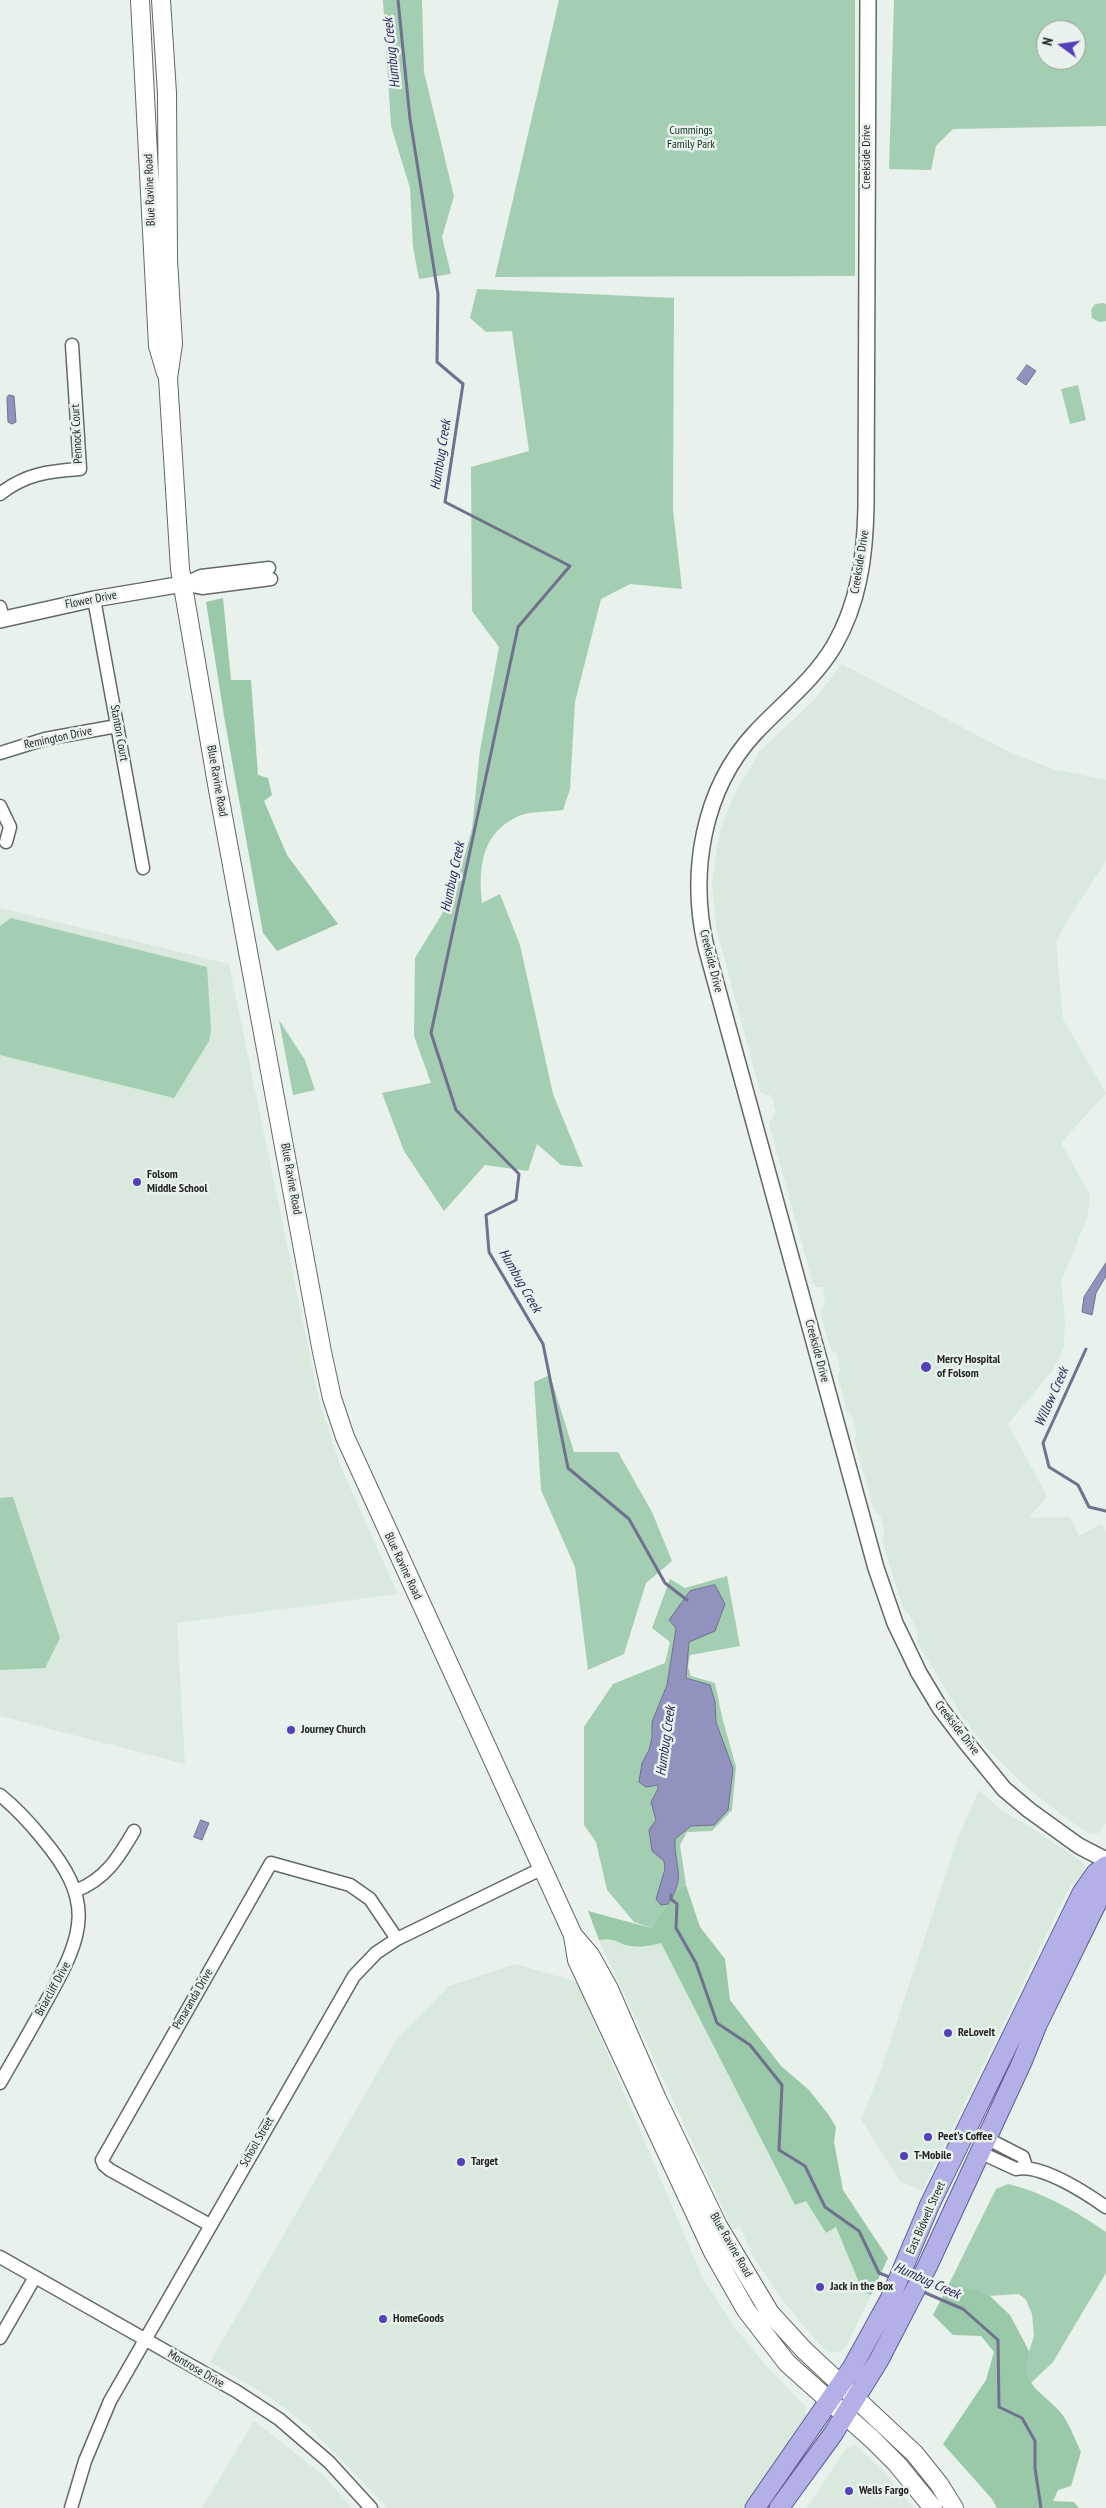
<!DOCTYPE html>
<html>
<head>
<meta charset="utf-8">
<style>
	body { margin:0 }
	#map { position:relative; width:1106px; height:2508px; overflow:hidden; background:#e8f1eb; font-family:"PT Sans Narrow",sans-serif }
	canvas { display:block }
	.north { position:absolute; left:1036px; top:20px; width:50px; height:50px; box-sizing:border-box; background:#e8f1eb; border:1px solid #989e9a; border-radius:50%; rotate:284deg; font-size:14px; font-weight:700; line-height:20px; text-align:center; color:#1f2220 }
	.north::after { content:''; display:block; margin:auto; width:18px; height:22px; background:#5441b9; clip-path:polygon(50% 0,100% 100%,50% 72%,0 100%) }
</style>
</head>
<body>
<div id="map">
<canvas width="1106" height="2508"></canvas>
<div class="north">N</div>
</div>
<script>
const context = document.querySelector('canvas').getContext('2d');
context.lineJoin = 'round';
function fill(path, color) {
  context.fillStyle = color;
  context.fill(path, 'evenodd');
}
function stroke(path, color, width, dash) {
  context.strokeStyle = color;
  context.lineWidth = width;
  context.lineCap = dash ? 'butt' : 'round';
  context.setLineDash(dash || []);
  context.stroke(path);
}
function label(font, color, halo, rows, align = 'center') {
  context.font = font + ' "PT Sans Narrow",sans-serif';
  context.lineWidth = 5;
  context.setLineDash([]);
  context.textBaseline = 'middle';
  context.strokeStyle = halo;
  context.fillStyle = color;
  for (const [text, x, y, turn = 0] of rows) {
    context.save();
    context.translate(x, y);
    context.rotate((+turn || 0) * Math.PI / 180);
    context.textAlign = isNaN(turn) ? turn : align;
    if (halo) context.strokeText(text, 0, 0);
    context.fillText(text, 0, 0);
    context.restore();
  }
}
fill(new Path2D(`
	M842 664 1011 753 1053 769 1106 780V861L1072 913 1056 941 1063 1019 1106 1093 1061 1143 1090 1195 1087 1218 1061 1282 1065 1321 1064 1348 1052 1371 1008 1424 1047 1496 1029 1518 1070 1517 1079 1536 1102 1523 1106 1531V1823L1100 1832 1095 1834 1088 1833 1065 1817 1027 1788 988 1749 962 1717 917 1642 918 1633 909 1614 904 1610 882 1541 885 1534 880 1515 874 1510 854 1439 857 1434 852 1416 847 1411 838 1377 840 1370 837 1353 831 1351 820 1312 825 1304 823 1287H817L813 1284 769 1123 776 1112 771 1095H765L760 1091 716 927 712 882 719 834 732 799 759 752 816 698Z
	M0 908 229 964 319 1400 340 1465 398 1594 177 1623 185 1764 0 1716Z
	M979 1790 1002 1811 1021 1821 1081 1861 1085 1866 1083 1875 1070 1886 922 2191 899 2180 861 2119 880 2073 957 1840Z
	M611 1938 627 1946 644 1948 661 1943 795 2204 806 2201 826 2233 836 2227 863 2292 871 2295 846 2347 839 2352H829L820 2345 781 2298 752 2255 740 2226 733 2230 599 1940Z
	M516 1964 577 1982 703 2279 736 2329 768 2368 805 2406 806 2416 773 2467 742 2508H388L307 2425 271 2398 210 2362 397 2039 449 1986Z
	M254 2421 323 2475 352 2508H202Z
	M856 2445 889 2477 913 2508H807L842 2454 848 2447Z`), '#d9e9de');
fill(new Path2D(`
	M383 0H422L424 72 454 196 442 237 451 274 419 279 413 247 410 188 391 126Z
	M559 0H855V276L495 277Z
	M894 0H1106V126L953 129 936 146 931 170 889 169ZM1046 30H1076V60H1046Z
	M477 289 674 298 673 510 682 589 630 584 601 599 575 702 570 789 563 810C550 812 533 811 521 815 482 831 478 866 482 903L500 894 520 945 553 1094 583 1167 561 1165 537 1144 528 1171 485 1165 444 1211 404 1151 382 1093 431 1083 414 1036 415 958 453 896 472 829 480 750 499 647 472 611 471 467 529 451 512 331 486 332 470 318Z
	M1103 303 1106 304V321L1099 322 1092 318 1091 310 1095 304Z
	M1078 385 1086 420 1070 424 1061 389Z
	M11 918 207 967 211 1030 209 1041 174 1098 0 1055V926Z
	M279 1020 305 1060 315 1090 293 1095Z
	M550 1375 574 1452H618L652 1512 672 1561 646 1583 624 1654 588 1670 575 1567 541 1490 534 1382Z
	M13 1497 60 1638 45 1668 0 1670V1498Z
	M727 1576 740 1646 690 1655 688 1667 691 1676 715 1683 722 1717 736 1767 732 1810 712 1831 687 1832 680 1845 686 1885 676 1891 651 1928 634 1922 607 1890 596 1842 584 1825V1727L613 1684 665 1663 670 1642 652 1628 670 1579 685 1588Z
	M1008 2184C1043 2192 1077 2212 1106 2232V2273L1053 2362 1030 2384 1025 2364 1034 2336 1032 2314 1026 2300 1019 2294 987 2296 950 2282 996 2189Z`), '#a4ceb1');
fill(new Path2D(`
	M223 598 231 680H251L258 775 268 778 272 795 264 801 287 855 338 924 277 951 263 933 225 722 206 602Z
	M686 1885 700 1927 725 1959 730 2000 781 2066 809 2090 828 2114 836 2127 834 2142 843 2190 888 2258 871 2295 863 2292 836 2227 826 2233 806 2201 795 2205 661 1943C650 1946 641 1948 630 1946 615 1943 616 1937 599 1940L588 1911 651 1928 676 1891Z
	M950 2282 990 2296 1010 2315 1029 2351C1020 2388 1042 2390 1062 2414 1070 2425 1075 2440 1081 2452L1071 2486 1058 2490 1053 2501 1074 2502 1079 2508H997L992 2499 943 2444 986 2380 994 2352 981 2336 953 2335 933 2315Z`), '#9ac9a9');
const water = new Path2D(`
	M1027 365 1036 371 1026 385 1017 379Z
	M9 395 14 396 16 422 12 424 8 422 7 398Z
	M1106 1263V1276L1096 1293 1092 1315 1082 1312 1084 1297Z
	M715 1585 725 1604 715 1631 689 1642 686 1678 710 1685 715 1702 716 1722 733 1769 728 1810 714 1825 691 1826 675 1839C674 1869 687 1875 668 1904L661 1905 656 1899 665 1869 664 1861 652 1851 649 1830 656 1820 651 1802 658 1789V1785L646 1787 639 1782 642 1763 649 1750 652 1738V1722L667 1685 676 1628 669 1620 690 1591Z
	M201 1820 209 1823 202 1840 194 1837Z`);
fill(water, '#9292bf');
stroke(water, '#70708f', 1);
stroke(new Path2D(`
	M398 0 410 119 438 294 437 362 463 384 445 502 570 566 518 627 431 1033 456 1110 519 1174 516 1200 486 1215 489 1252 543 1344 568 1468 629 1519 665 1583 687 1600
	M1086 1349 1043 1443 1049 1467 1078 1485 1089 1507 1106 1511
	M671 1895V1899L677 1904 676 1928 696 1963 717 2023 750 2045 782 2085 779 2150 805 2166 825 2207 859 2231 879 2273 892 2278
	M921 2291 963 2309 998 2340 999 2407 1022 2418 1035 2441V2468L1041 2508`), '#70708f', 3);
const minor = new Path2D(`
	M0 494C25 474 49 471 80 469L72 345
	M183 584 202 588 271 579
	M183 584 201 576 269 568
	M94 599 143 868
	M0 607 3 619
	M0 753 45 739 117 726
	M0 806 10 827 6 842
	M0 1795C16 1808 29 1822 42 1838 95 1901 85 1933 47 2000 32 2028 16 2055 0 2083
	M75 1891C105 1880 119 1857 134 1831
	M986 2138 1023 2157 1026 2167
	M979 2152 1016 2169C1040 2163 1086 2193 1106 2207
	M210 2225 110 2170 104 2165 102 2160 271 1863 350 1885 370 1899 397 1939
	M0 2257 236 2391 279 2419 329 2462 371 2508
	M0 2338 35 2277
	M71 2508 85 2461 110 2401 354 1976 376 1953 397 1939 543 1868`);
const tertiary = new Path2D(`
	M868 0 866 507C865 556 859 603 834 646 813 681 782 704 755 733 702 790 689 874 706 947L876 1568 895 1623 919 1673 940 1708 965 1741 1004 1789 1029 1810 1079 1846 1106 1860
	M0 620 94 599 183 584`);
const secondary = new Path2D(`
	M140 0 158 346 166 373
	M161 0 167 93 168 260 173 344 168 378 180 569 217 784 322 1352 332 1398 345 1437 573 1935 590 1955 609 1989 657 2099 718 2226 770 2313 804 2350 915 2454 939 2484 954 2508
	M573 1936 577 1960 713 2252 746 2310 787 2363 872 2439 897 2464 933 2508`);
const primary = new Path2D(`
	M755 2508 852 2368 890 2299 930 2204 1082 1893 1096 1873 1106 1866
	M779 2508 833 2434 879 2360 927 2267 1022 2062 1037 2025 1106 1884`);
stroke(minor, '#636a65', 15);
stroke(tertiary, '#636a65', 18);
stroke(secondary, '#636a65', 20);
stroke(primary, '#5e5c97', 21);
stroke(minor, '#fff', 12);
stroke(tertiary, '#fff', 15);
stroke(secondary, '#fff', 18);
stroke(primary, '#b3b0e7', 19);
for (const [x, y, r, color] of [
	[137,1182,5,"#5441b9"],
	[926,1367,6,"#5441b9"],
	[291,1730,5,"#5441b9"],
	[948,2033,5,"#5441b9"],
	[928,2137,5,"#5441b9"],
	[904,2156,5,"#5441b9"],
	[461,2162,5,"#5441b9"],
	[820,2287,5,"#5441b9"],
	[383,2319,5,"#5441b9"],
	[849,2491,5,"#5441b9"]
]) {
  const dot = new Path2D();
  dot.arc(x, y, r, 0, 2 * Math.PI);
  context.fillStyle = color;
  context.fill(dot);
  stroke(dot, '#e8f1eb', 2);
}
label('12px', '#0d321d', '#e8f1eb', [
	["Cummings",691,131],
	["Family Park",691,145]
]);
label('12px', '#1f2220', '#e8f1eb', [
	["Creekside Drive",867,157,-90],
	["Blue Ravine Road",150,190,-92],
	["Pennock Court",77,434,-93],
	["Creekside Drive",860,562,-81],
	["Flower Drive",91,600,-11],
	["Stanton Court",119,733,80],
	["Remington Drive",58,738,-12],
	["Blue Ravine Road",217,781,80],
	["Creekside Drive",711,961,76],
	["Blue Ravine Road",291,1179,80],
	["Creekside Drive",817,1351,75],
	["Blue Ravine Road",403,1566,65],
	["Creekside Drive",957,1728,52],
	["Briarcliff Drive",53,1989,-61],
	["Penaranda Drive",193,1999,-60],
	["School Street",257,2142,-60],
	["East Bidwell Street",926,2218,-66],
	["Blue Ravine Road",731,2245,60],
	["Montrose Drive",196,2369,30]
]);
label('bold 12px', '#1f2220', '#e8f1eb', [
	["Folsom",147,1175],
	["Middle School",147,1189],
	["Mercy Hospital",937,1360],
	["of Folsom",937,1374],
	["Journey Church",301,1730],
	["ReLoveIt",958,2033],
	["Peet's Coffee",938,2137],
	["T-Mobile",914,2156],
	["Target",471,2162],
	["Jack in the Box",830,2287],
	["HomeGoods",393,2319],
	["Wells Fargo",859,2491]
], 'left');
label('italic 14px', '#2b255d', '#e8f1eb', [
	["Humbug Creek",392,53,-96],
	["Humbug Creek",441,455,-81],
	["Humbug Creek",453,877,-78],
	["Humbug Creek",520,1281,60],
	["Willow Creek",1052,1397,-66],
	["Humbug Creek",666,1741,-82],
	["Humbug Creek",927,2281,24]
]);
</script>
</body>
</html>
